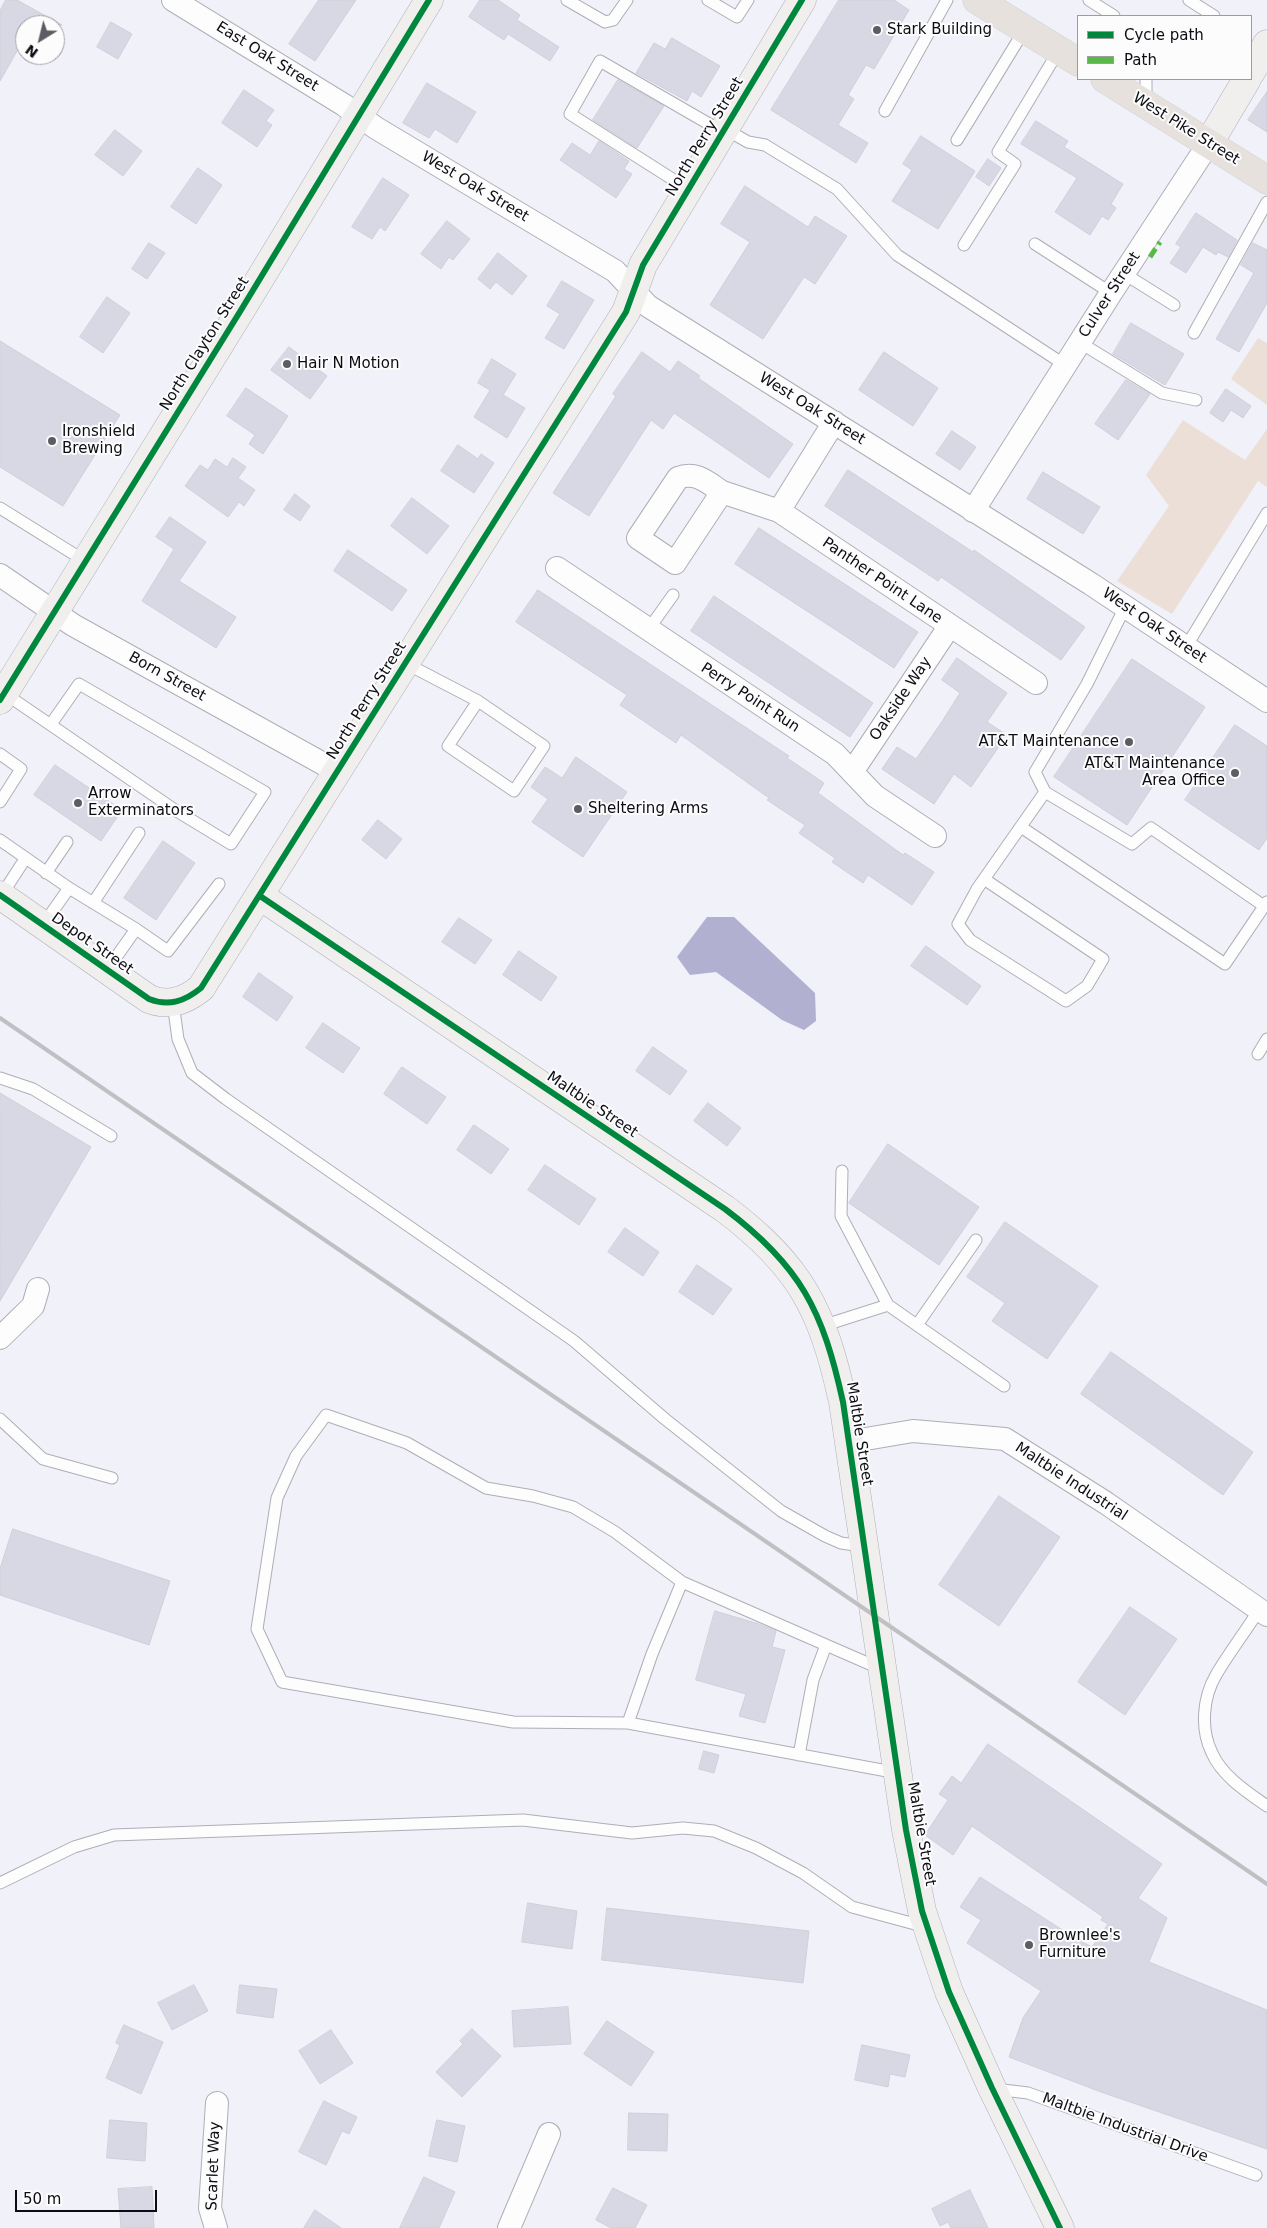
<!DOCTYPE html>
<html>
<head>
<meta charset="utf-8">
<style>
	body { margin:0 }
	#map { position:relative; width:1267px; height:2228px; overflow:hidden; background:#f1f1fa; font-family:"DejaVu Sans",sans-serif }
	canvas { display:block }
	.legend { position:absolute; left:1077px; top:15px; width:175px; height:65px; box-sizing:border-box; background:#fcfcfc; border:1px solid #9c9c9f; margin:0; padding:6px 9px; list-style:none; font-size:15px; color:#0c0c14 }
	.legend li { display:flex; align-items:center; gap:10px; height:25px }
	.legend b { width:25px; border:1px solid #9c9c9f }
	.north { position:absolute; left:15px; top:15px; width:50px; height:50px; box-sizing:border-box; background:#fcfcfc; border:1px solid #9c9c9f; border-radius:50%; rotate:216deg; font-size:14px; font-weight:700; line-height:20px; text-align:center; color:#0c0c14 }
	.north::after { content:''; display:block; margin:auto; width:18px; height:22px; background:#5c5c64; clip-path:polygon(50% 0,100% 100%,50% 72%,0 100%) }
	.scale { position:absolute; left:15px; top:2190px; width:142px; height:22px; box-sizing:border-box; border:2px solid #0c0c14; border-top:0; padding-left:6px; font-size:15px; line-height:18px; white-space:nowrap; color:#0c0c14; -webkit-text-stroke:4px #fcfcfc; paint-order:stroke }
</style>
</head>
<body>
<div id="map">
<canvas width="1267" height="2228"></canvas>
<ul class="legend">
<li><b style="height:6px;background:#00873e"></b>Cycle path</li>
<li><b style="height:6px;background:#58b947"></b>Path</li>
</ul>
<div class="north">N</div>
<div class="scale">50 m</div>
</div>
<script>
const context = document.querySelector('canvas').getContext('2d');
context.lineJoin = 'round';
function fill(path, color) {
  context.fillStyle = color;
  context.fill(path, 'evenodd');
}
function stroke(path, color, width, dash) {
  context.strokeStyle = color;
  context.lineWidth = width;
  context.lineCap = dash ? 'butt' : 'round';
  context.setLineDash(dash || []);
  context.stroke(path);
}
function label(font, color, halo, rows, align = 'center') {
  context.font = font + ' "DejaVu Sans",sans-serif';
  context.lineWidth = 4;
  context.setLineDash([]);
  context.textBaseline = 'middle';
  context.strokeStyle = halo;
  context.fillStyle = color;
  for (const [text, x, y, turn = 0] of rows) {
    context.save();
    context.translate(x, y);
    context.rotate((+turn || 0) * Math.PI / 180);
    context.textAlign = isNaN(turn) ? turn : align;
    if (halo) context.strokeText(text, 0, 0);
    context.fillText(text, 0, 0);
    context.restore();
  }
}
fill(new Path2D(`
	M1258 338 1267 343V405L1231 379Z
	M1183 420 1245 460 1267 429V487L1258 481 1172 614 1117 581 1169 506 1146 475Z`), '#ecdfd7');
fill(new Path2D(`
	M707 917H734L815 993 816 1021 804 1030 782 1020 716 972 690 975 677 957Z`), '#b1b0d1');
const building = new Path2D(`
	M6 0H17L62 25H25V37L0 81V11Z
	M319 0H356L315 61 289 44Z
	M480 0H498L520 15 517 20 559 47 550 61 508 34 504 40 469 17Z
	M839 0H894L909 10 874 69 866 65 848 95 854 99 838 125 868 143 856 163 771 110Z
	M111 22 132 34 118 59 97 47Z
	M672 38 720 66 701 97 692 91 687 101 636 73 654 43 665 49Z
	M618 80 664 106 637 148 593 120Z
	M427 83 476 112 457 143 435 129 429 138 403 123Z
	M244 90 274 110 266 121 272 125 257 147 222 123Z
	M1267 92V132L1248 120Z
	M1036 121 1068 141 1064 147 1123 184 1111 204 1116 208 1108 220 1102 216 1090 235 1055 212 1077 178 1021 144Z
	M115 130 142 151 123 176 95 155Z
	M921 136 975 171 938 229 892 201 912 170 903 164Z
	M599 141 629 161 624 169 632 174 616 198 560 160 572 143 590 155Z
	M988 159 1001 168 989 186 976 177Z
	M198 168 222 185 196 224 171 207Z
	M383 178 409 195 385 231 380 227 372 239 352 227Z
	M745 186 808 227 815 216 847 236 815 284 804 277 763 339 710 305 750 242 721 224Z
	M1196 213 1237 240 1228 257 1218 252 1216 255 1203 247 1186 273 1170 263 1181 247 1176 244Z
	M447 221 470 239 453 260 449 257 441 269 421 254Z
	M149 243 165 253 147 279 132 269Z
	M1253 243 1267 250V303L1239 352 1216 339 1254 273 1241 265Z
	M498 253 527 276 512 295 496 282 490 289 478 279Z
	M562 281 594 300 564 349 545 338 560 314 547 306Z
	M107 297 130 313 103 353 80 337Z
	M1131 323 1184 354 1165 385 1113 354Z
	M0 341 120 415 63 506 0 467Z
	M289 347 327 376 310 399 271 370Z
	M642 352 670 372 678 361 700 376 698 378 793 444 769 478 674 413 663 429 651 420 589 516 553 493 616 396 613 394Z
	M884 352 938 388 913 426 859 390Z
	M492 359 516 374 503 395 525 408 507 438 474 417 490 390 478 383Z
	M1126 380 1150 394 1118 440 1095 424Z
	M246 388 288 416 263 454 249 444 255 435 227 416Z
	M1226 389 1251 406 1243 418 1231 410 1223 422 1210 413Z
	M952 431 976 447 960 470 936 454Z
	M458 445 478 459 481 454 494 463 474 493 441 471Z
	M233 458 246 467 238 478 255 490 244 506 239 502 228 517 185 486 200 465 208 470 215 459 227 467Z
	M848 470 973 552 974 550 1085 627 1061 660 941 577 938 581 825 506Z
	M1043 472 1100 507 1083 534 1027 499Z
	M295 494 310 506 300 521 284 510Z
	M412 498 449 526 427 554 391 526Z
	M170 517 206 542 179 581 236 617 216 648 142 601 174 549 156 537Z
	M759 528 918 632 894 668 735 564Z
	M348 550 407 590 392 611 334 571Z
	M538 590 789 756 787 758 824 783 818 793 903 855 905 853 934 872 912 905 868 875 863 883 832 862 835 858 799 833 805 825 767 800 769 798 681 735 676 743 620 705 627 695 516 622Z
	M714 596 873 703 850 737 691 631Z
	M957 658 1007 693 987 722 1007 735 971 787 954 774 934 804 882 769 897 747 916 759 941 723 960 693 942 680Z
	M1132 659 1205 707 1127 825 1054 777Z
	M1235 725 1267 746V838L1259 850 1185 800Z
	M576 757 627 792 583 857 532 822 548 799 531 787 545 767 562 778Z
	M55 765 122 810 101 841 34 795Z
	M378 820 402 839 386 859 362 840Z
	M163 841 195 863 156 920 124 898Z
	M459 918 492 940 475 964 442 942Z
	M926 946 981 986 967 1005 911 966Z
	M519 951 557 977 541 1001 503 975Z
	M259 973 293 997 277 1021 243 997Z
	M323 1023 360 1048 343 1073 306 1048Z
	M653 1047 687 1071 670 1095 636 1071Z
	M402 1067 446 1097 427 1124 384 1094Z
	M0 1093 91 1147 0 1301Z
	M708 1103 741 1128 727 1146 694 1121Z
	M474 1125 509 1149 491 1174 457 1150Z
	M888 1144 979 1207 939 1265 849 1203Z
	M545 1165 596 1199 579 1225 528 1190Z
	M1005 1222 1098 1286 1047 1359 992 1321 1005 1303 967 1277Z
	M625 1228 659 1252 643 1276 608 1252Z
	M697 1265 732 1289 713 1315 679 1292Z
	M1111 1352 1253 1452 1223 1495 1081 1394Z
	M999 1496 1060 1537 999 1626 939 1585Z
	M13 1529 170 1581 149 1645 0 1595V1569Z
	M1130 1607 1177 1639 1125 1715 1078 1682Z
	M715 1611 759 1624 776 1631 772 1647 785 1650 765 1723 739 1716 746 1694 696 1680Z
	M988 1744 1162 1864 1138 1898 1167 1918 1149 1962 1267 2010V2149L1101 2092 1009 2057 1023 2018 1041 1991 967 1943 981 1920 960 1907 980 1877 1075 1938 1092 1947 1108 1924 1101 1920 1103 1917 972 1826 953 1855 925 1835 948 1800 939 1794 952 1776 961 1783Z
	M704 1751 719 1755 714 1773 699 1769Z
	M528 1903 577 1911 572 1949 522 1942Z
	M607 1908 809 1931 803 1983 602 1960Z
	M194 1985 208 2011 172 2030 158 2003Z
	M240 1985 277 1989 273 2018 237 2013Z
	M568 2007 571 2044 514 2047 512 2011Z
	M607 2021 654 2052 631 2086 584 2054Z
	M124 2025 163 2042 141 2094 106 2078 120 2045 116 2043Z
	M472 2029 501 2056 462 2097 436 2072 463 2044 460 2041Z
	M331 2030 353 2063 320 2084 299 2051Z
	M862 2045 910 2055 905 2077 890 2074 888 2087 855 2080Z
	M324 2101 357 2117 349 2134 342 2131 326 2165 299 2152Z
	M629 2113 668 2114 667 2151 628 2150Z
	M110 2120 147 2123 145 2161 107 2158Z
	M437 2120 465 2126 457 2162 429 2156Z
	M424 2177 455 2192 439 2228H400Z
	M152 2187 154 2228H121L118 2189Z
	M613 2188 647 2205 635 2228H611L596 2220Z
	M970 2190 988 2228H951L948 2222 940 2226 932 2209Z
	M315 2210 341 2228H304Z`);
fill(building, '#d8d8e5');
stroke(building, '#cfcfd9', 1);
const lane = new Path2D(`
	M567 0 605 22 613 20 627 0
	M708 0 737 17 748 0
	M1089 0 1114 16
	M1189 0 1214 16
	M1146 79V102
	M885 111 947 0
	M725 129 748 142 765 145 837 189 897 255 1065 365
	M957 140 1025 29
	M688 189 570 114 600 61 723 132
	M1035 244 1111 293
	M964 245 1015 164 998 152 1059 50
	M1123 273 1174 305
	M1194 333 1267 202
	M1079 342 1162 393 1196 400
	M0 508 85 561
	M1125 607 1087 684 1035 772 1045 792 1132 844 1151 828 1264 906
	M648 630 673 595
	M1186 647 1267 513
	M405 663 478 701 448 746 514 791 544 746 478 701
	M4 693 175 810 231 844 265 792 79 684 51 724
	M0 754 21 769 0 802
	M1021 827 1225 964 1267 902
	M0 840 69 888 136 929
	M46 873 67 842
	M984 879 1103 959 1087 986 1066 1001 970 940 958 924 977 889 1045 792
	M1 896 25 859
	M93 903 139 833
	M43 925 69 888
	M107 970 136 929 168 951 219 884
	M173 1003 178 1039 192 1073 226 1099 574 1341 665 1419 781 1511 825 1536 841 1543 863 1546
	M1258 1054 1267 1039
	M0 1078 33 1089 111 1136
	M842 1171 841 1216 888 1305
	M917 1325 976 1240
	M822 1326 888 1305 1004 1386
	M0 1419 43 1459 112 1478
	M682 1582 826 1645
	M1259 1610C1245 1632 1229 1653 1216 1675 1203 1697 1200 1729 1212 1753 1222 1776 1247 1792 1267 1806
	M628 1723 652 1654 682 1582 615 1532 573 1507 533 1496 486 1488 407 1443 326 1415 296 1456 277 1498 257 1629 282 1682 513 1722 628 1723 898 1773
	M799 1755 813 1680 826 1645 881 1669
	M0 1883 74 1847 114 1835 523 1820 632 1833 683 1828 714 1831 756 1848 803 1873 852 1907 926 1927
	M995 2089 1028 2093 1256 2175`);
const street = new Path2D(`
	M173 0 344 105 376 128 615 271 648 306 1091 584 1267 701
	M722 492C707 482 696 471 678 478L638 538 675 563 722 492 779 511 1036 683
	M779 511 834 422
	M973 511 1111 293 1209 143
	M557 568 835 754 875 796 935 836
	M0 575 73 625 338 772
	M852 772 949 627
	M0 1338 33 1306 38 1289
	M848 1442 913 1431 1005 1439 1106 1503 1267 1615
	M216 2228 210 2208 217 2103
	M509 2228 549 2134`);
const secondary = new Path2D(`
	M1251 72 1267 44
	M1209 143 1247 79
	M0 700 241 310 429 0
	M0 895 149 999C169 1007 185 1001 201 988L626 312 643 265 802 0
	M260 896 725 1209C801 1266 823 1311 843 1402L906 1830 922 1911 949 1992 992 2088 1060 2228`);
const primary = new Path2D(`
	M977 0 1078 62
	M1105 79 1267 180`);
stroke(lane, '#aeaeb6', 13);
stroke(street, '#aeaeb6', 24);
stroke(secondary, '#aeaeb6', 29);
stroke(primary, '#ceced3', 29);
stroke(lane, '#fdfdfe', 11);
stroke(street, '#fdfdfe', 22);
stroke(secondary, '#f1efee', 28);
stroke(primary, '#e6e1dc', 28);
stroke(new Path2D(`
	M0 1018 1267 1884`), '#c0c0c3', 4);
stroke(new Path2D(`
	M1150 257 1160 242`), '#58b947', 5, [10, 5]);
stroke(new Path2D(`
	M0 700 241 310 429 0
	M0 895 149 999C169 1007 185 1001 201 988L626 312 643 265 802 0
	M260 896 725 1209C801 1266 823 1311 843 1402L906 1830 922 1911 949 1992 992 2088 1060 2228`), '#00873e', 6);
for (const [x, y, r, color] of [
	[877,30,5,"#5c5c64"],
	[287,364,5,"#5c5c64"],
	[52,441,5,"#5c5c64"],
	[1129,742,5,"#5c5c64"],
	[1235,773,5,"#5c5c64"],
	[78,803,5,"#5c5c64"],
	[578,809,5,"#5c5c64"],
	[1029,1945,5,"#5c5c64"]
]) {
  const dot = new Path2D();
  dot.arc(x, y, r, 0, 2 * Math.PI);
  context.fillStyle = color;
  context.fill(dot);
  stroke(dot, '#fcfcfc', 2);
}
label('15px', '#0c0c14', '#fcfcfc', [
	["Stark Building",887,30],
	["Hair N Motion",297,364],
	["Ironshield",62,432],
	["Brewing",62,449],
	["AT&T Maintenance",1119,742,"right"],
	["AT&T Maintenance",1225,764,"right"],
	["Area Office",1225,781,"right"],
	["Arrow",88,794],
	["Exterminators",88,811],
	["Sheltering Arms",588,809],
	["Brownlee's",1039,1936],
	["Furniture",1039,1953]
], 'left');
label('15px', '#0c0c14', '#fcfcfc', [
	["East Oak Street",267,57,32],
	["West Pike Street",1186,129,32],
	["North Perry Street",705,137,-59],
	["West Oak Street",475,187,31],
	["Culver Street",1110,295,-57],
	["North Clayton Street",205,344,-58],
	["West Oak Street",812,409,32],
	["Panther Point Lane",882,581,34],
	["West Oak Street",1154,626,34],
	["Born Street",167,677,29],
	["Perry Point Run",750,698,33],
	["Oakside Way",901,699,-56],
	["North Perry Street",367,701,-58],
	["Depot Street",92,944,35],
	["Maltbie Street",592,1105,34],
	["Maltbie Street",859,1434,81],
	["Maltbie Industrial",1071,1482,33],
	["Maltbie Street",921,1834,80],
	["Maltbie Industrial Drive",1125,2128,20],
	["Scarlet Way",214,2166,-88]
]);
</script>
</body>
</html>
